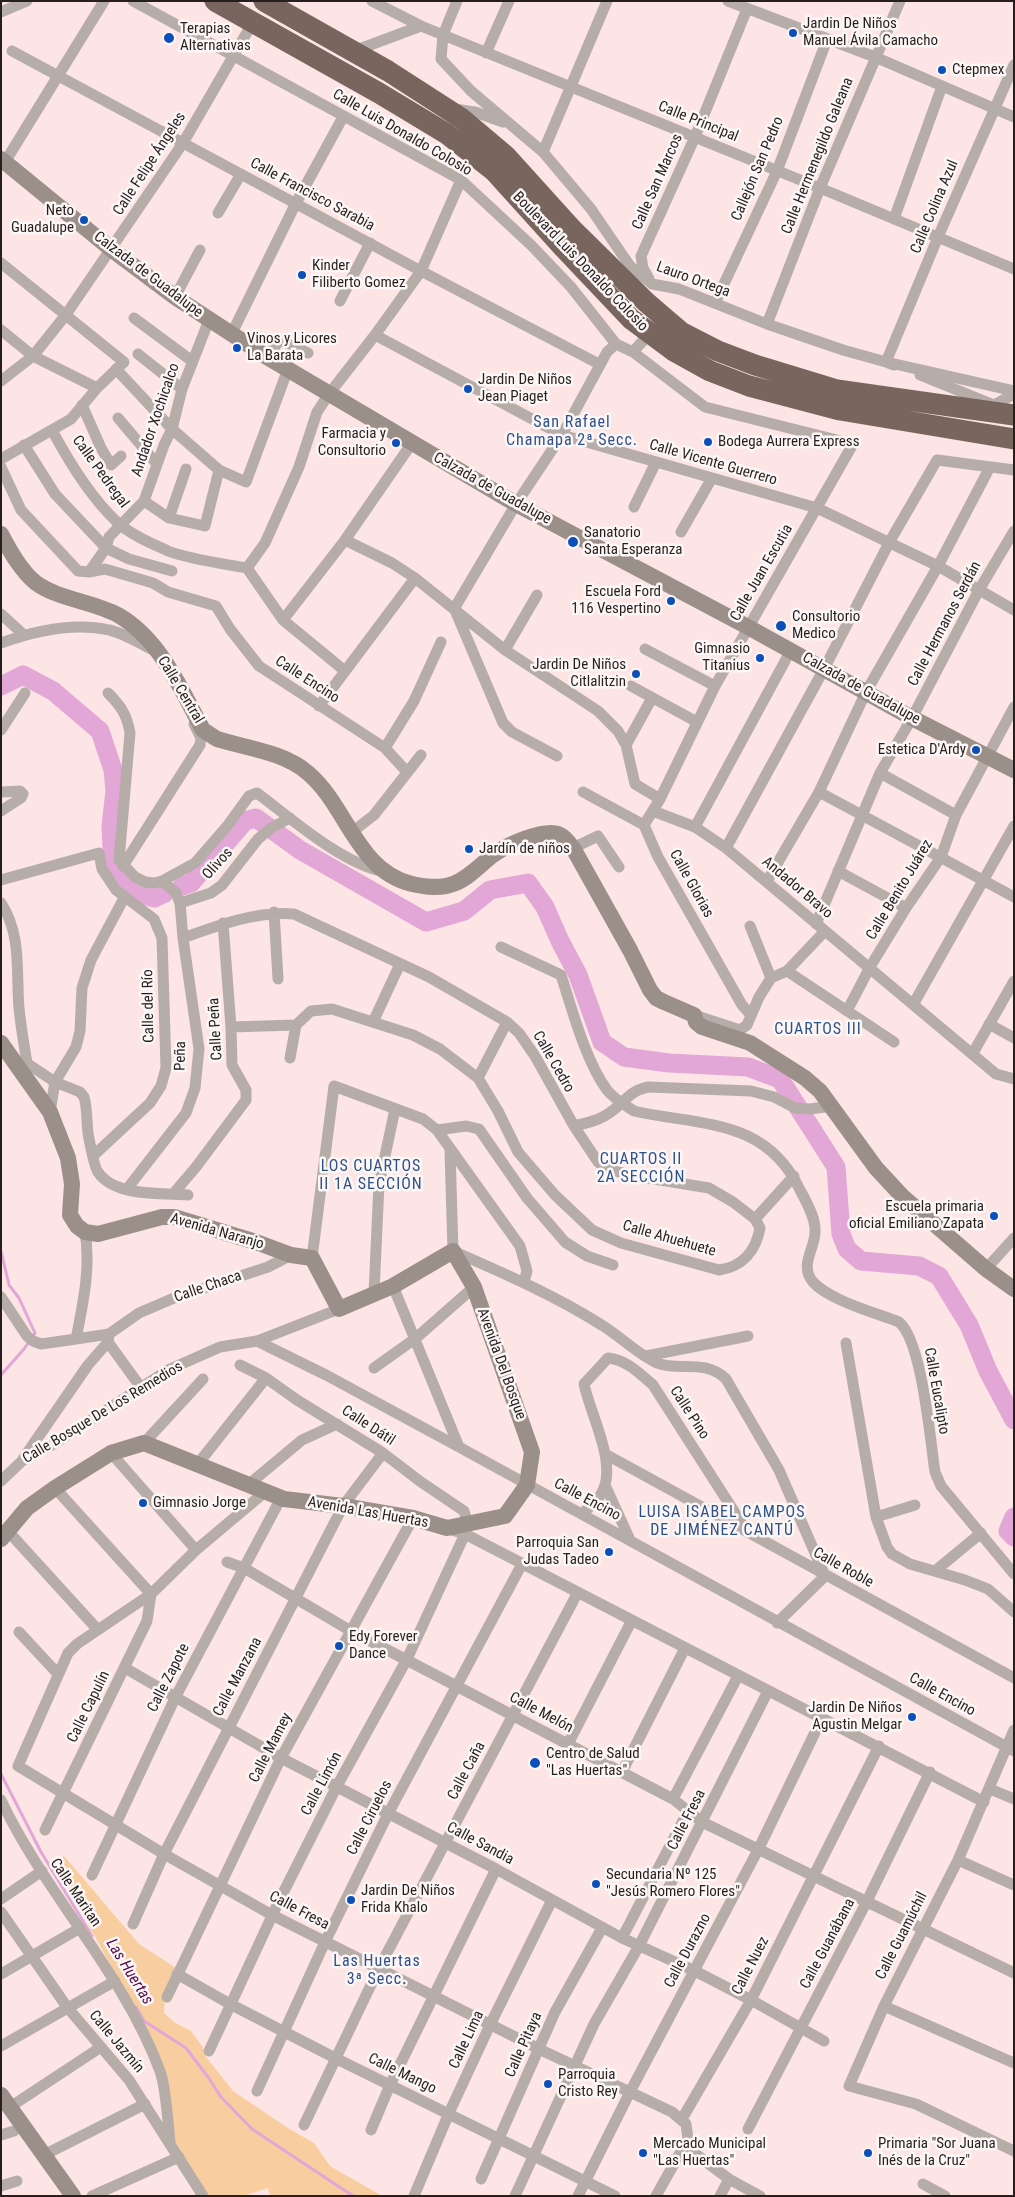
<!DOCTYPE html>
<html>
<head>
<meta charset="utf-8">
<style>
	body { margin:0 }
	#map { position:relative; width:1015px; height:2197px; overflow:hidden; background:#fce5e4; font-family:"Roboto Condensed",sans-serif }
	canvas { display:block }
	.frame { position:absolute; inset:0; border:2px solid #271f1e; pointer-events:none }
</style>
</head>
<body>
<div id="map">
<canvas width="1015" height="2197"></canvas>
<div class="frame"></div>
</div>
<script>
const context = document.querySelector('canvas').getContext('2d');
context.lineJoin = 'round';
function fill(path, color) {
  context.fillStyle = color;
  context.fill(path, 'evenodd');
}
function stroke(path, color, width, dash) {
  context.strokeStyle = color;
  context.lineWidth = width;
  context.lineCap = dash ? 'butt' : 'round';
  context.setLineDash(dash || []);
  context.stroke(path);
}
function label(font, color, halo, rows, align = 'center') {
  context.font = font + ' "Roboto Condensed",sans-serif';
  context.lineWidth = 5;
  context.setLineDash([]);
  context.textBaseline = 'middle';
  context.strokeStyle = halo;
  context.fillStyle = color;
  for (const [text, x, y, turn = 0] of rows) {
    context.save();
    context.translate(x, y);
    context.rotate((+turn || 0) * Math.PI / 180);
    context.textAlign = isNaN(turn) ? turn : align;
    if (halo) context.strokeText(text, 0, 0);
    context.fillText(text, 0, 0);
    context.restore();
  }
}
fill(new Path2D(`
	M64 1856 139 1944 176 1968 165 1997 164 2013 174 2022 191 2031 202 2046 206 2057 233 2091 288 2128 314 2143 330 2166 382 2196H270L268 2188 243 2196H203L172 2140 147 2031 55 1864Z`), '#f8cea1');
stroke(new Path2D(`
	M1 1251 9 1285 19 1298 35 1333 24 1349 1 1375
	M1 1774 41 1852 92 1936
	M136 2007 144 2021 186 2048 208 2077 221 2097 252 2129 353 2196`), '#e2a6d7', 3);
stroke(new Path2D(`
	M1 686 23 675 53 691 100 731 113 770 115 791 111 826 113 870 131 891 154 898 165 893
	M182 886 191 883 245 821 256 818 300 850 426 922 464 911 490 890 528 883 545 907 560 941 578 975 602 1042 624 1057 669 1063 748 1067 780 1079 836 1167 841 1234 847 1249 861 1261 919 1266 939 1276 969 1325 988 1371 1014 1420
	M1014 1517 1008 1531 1014 1537`), '#e2a6d7', 19);
stroke(new Path2D(`
	M133 1 461 180 531 245 571 287 616 344
	M372 1 421 26 820 188 1014 269
	M457 1 443 35 441 59 471 91 543 152 591 209 630 266 652 284 679 289 767 324 843 350 886 362 1014 391
	M728 1 875 57 1014 117
	M1 12 27 1
	M12 51 421 271 599 364
	M354 51 421 26
	M486 53 509 1
	M454 109 475 112 503 122
	M543 152 607 1
	M5 162 104 1
	M218 213 241 174
	M894 219 942 86
	M1 263 124 362 97 388 71 419 1 459
	M649 279 643 268 641 256 695 137 747 9
	M175 297 200 250
	M340 301 370 243
	M715 303 777 171 825 45
	M134 318 192 361
	M767 324 820 188 900 1
	M1 330 33 356 97 388
	M231 335 296 203 343 117
	M375 335 562 435 817 508 938 566 1014 610
	M633 352 705 407 853 444 715 686 660 799 644 825
	M138 354 182 389
	M267 357 280 340 308 353
	M894 365 886 362 938 237 1014 65
	M116 369 172 429 219 470 246 482 288 369
	M920 375 994 405 1014 394
	M1 381 33 356 65 316 183 143 253 22
	M82 405 101 448 111 465 121 456
	M118 418 157 464
	M52 430C69 462 91 498 118 523 131 535 153 544 168 551 188 559 224 564 247 568L283 620 345 671
	M24 445 55 494 106 548 129 559 172 571
	M1 467 21 510 78 571 89 572 105 569 153 583 168 592 216 606 230 629 259 666 385 748 407 772
	M144 501 169 518 205 526 219 470
	M634 507 656 462
	M169 518 186 469
	M681 532 712 478
	M345 540 392 563 415 578 505 650 598 711 618 731 626 745 635 784 660 799
	M247 568 265 543 299 467 317 412 329 394 375 335 421 271 461 180
	M89 572 106 548 109 537 144 501 164 445 172 429 182 389 209 320
	M454 609 516 504 562 435 607 352 616 344 633 352 649 334
	M455 610 503 723 512 732 557 756
	M1 614 24 635
	M283 620 345 540 412 443
	M1 643C34 631 74 622 109 630 124 633 141 644 155 651
	M645 649 715 686
	M505 650 537 595
	M631 686 697 722
	M108 693C121 706 127 715 130 733L119 860 135 877 145 882 154 883 162 881 195 863 228 825 249 796 257 793C292 819 342 864 385 872
	M319 706 415 578
	M1 730 25 693
	M626 745 652 698
	M385 748 414 701 441 642
	M880 773 956 815
	M1 792 20 791 23 794 21 798 1 811
	M583 792 644 825 658 857 742 1005 751 1015
	M819 792 1014 897
	M653 811 695 827 726 848 996 1074 1014 1079
	M695 827 791 650
	M351 833 374 815 421 755
	M573 848 598 836 619 867
	M726 848 824 669 890 541 937 460 1014 470
	M123 866 200 745 201 738 194 724
	M838 871 906 908
	M1 880 99 853 102 869 116 890 154 919 162 938 166 1068 161 1086 150 1103 94 1155
	M767 881 819 792 866 692 938 566 990 467
	M1 903C22 935 16 972 19 1008 21 1029 25 1049 28 1070
	M180 903 211 893 222 885 258 839 271 828 290 818
	M274 912 278 979
	M816 924 880 773 912 718 979 590 1014 531
	M750 926 771 978
	M183 938C219 925 256 911 294 914L429 977 507 1022 519 1033 535 1056 574 1126 598 1162 608 1169 630 1175 709 1188 733 1202 755 1219 760 1228C756 1250 743 1267 719 1270L621 1243 592 1230 555 1195 518 1152 498 1111 478 1078 440 1049 413 1035 332 1009 311 1011 296 1025 290 1058
	M501 947 561 975C572 1009 586 1062 607 1090 614 1099 625 1105 634 1111 701 1126 766 1118 800 1190 806 1201 814 1215 815 1228 817 1248 798 1264 813 1282 829 1300 876 1313 899 1322 922 1341 930 1439 935 1472L941 1486 1014 1574
	M787 971 894 1042
	M914 1003 1014 826
	M847 1011 870 967 906 908 941 857 956 815 1014 707
	M694 1015 740 1030 747 1025 759 997 771 978 787 971 825 931
	M373 1022 400 964
	M989 1024 1014 1038
	M231 1027 296 1025
	M973 1053 1014 981
	M28 1064 55 1082 80 1092 84 1097C88 1110 86 1125 89 1139 90 1144 95 1169 98 1172 114 1197 163 1193 188 1195
	M478 1078 507 1022
	M50 1112 55 1082 76 1047 80 1031 82 988 91 960 124 898
	M574 1126C587 1123 601 1120 612 1111 626 1101 629 1091 648 1087L751 1091 774 1097 795 1108 810 1109 832 1106
	M437 1130 466 1126 479 1129 527 1198 565 1242 587 1256 613 1265
	M450 1150 453 1251C503 1273 554 1295 600 1324 619 1335 637 1354 657 1363 679 1372 704 1358 726 1379L779 1470 825 1576 777 1623
	M127 1189 186 1113 195 1088 199 1049 183 938 180 903 176 893 162 881
	M173 1194 196 1167 246 1100V1090L232 1065 231 1027 223 923
	M755 1219 794 1176
	M312 1258 334 1086 423 1119 437 1130 520 1246 527 1271 524 1282
	M986 1269 1014 1238
	M393 1286 459 1447
	M374 1293 379 1184 395 1109
	M1 1297 27 1336 33 1341 41 1344 76 1339 109 1334 139 1313 174 1298 268 1267 291 1255
	M76 1339C83 1303 91 1268 85 1232
	M257 1341 326 1375 459 1447 1014 1751
	M108 1342 142 1389
	M846 1343 876 1517 887 1547 892 1554 910 1564 965 1580 988 1589 1014 1612
	M646 1356 748 1336
	M240 1365 266 1378 297 1400 383 1453 421 1482 464 1511 468 1524
	M374 1368 416 1338 474 1287
	M144 1443 203 1379
	M111 1453 196 1550
	M607 1455 1014 1678
	M23 1459 88 1365 108 1342 109 1334
	M197 1465 266 1378
	M1 1481 22 1461 52 1445 168 1370 220 1347 257 1341 339 1309
	M248 1485 302 1440 337 1424
	M605 1485 630 1540
	M265 1492 196 1550 151 1594 77 1644 68 1653 18 1766 164 1854 272 1915 539 2049 672 2112 686 2124 688 2139 656 2196
	M582 1514C588 1508 597 1502 601 1494 619 1466 590 1414 584 1384L608 1358C627 1360 640 1374 653 1385L746 1530
	M876 1517 915 1505
	M449 1529 465 1534 984 1802
	M7 1530 98 1630
	M227 1562 244 1568 351 1631 673 1799 702 1822 1014 1973
	M935 1571 981 1533
	M19 1632 57 1673
	M125 1668 281 1758 496 1869 622 1938 695 1971 751 2000 824 2041
	M1014 1730 958 1860 884 2006 849 2086 916 2104 1014 2151
	M568 1744 632 1620
	M622 1772 685 1648
	M990 1789 1014 1799
	M673 1799 738 1676
	M1 1800C46 1895 123 1972 160 2071 166 2087 168 2124 170 2143
	M45 1830 147 1621 151 1594 55 1488
	M958 1860 1014 1885
	M92 1875 176 1696 281 1498
	M1 1899 42 1871
	M1 1912 67 2007 129 2080 203 2196
	M133 1924 164 1854 343 1506 383 1453
	M622 1938 688 1811
	M1 1974 80 1928
	M177 1974 230 2004 337 2059 615 2196
	M167 1997 281 1758 413 1518
	M884 2006 1014 2063
	M1 2046 115 1981
	M209 2051 278 1903 337 1786 407 1659 465 1534
	M257 2091 325 1942 388 1814 522 1564
	M10 2107 101 2047
	M682 2119 751 2000 879 1746
	M304 2125 379 1968 578 1592
	M748 2129 866 1903 930 1772
	M371 2130 390 2085 496 1869
	M1 2135 14 2131
	M685 2146 729 2179 760 2196
	M44 2155 145 2104
	M481 2179 555 2012 602 1928
	M923 2184 945 2196
	M1 2186 17 2181
	M92 2196 179 2157
	M414 2196 449 2113 490 2025 552 1900
	M515 2196 594 2024 639 1946 768 1691
	M578 2196 630 2092 759 1848 822 1718
	M720 2196 729 2179`), '#b6ada9', 11);
stroke(new Path2D(`
	M1 159 111 249 175 297 267 357 516 504 748 627 912 718 1014 770
	M1 534C10 551 21 571 36 583 58 599 94 602 118 615 160 639 181 689 203 730L217 739C246 748 284 752 308 773 347 806 357 871 412 884 426 887 440 889 453 884 468 879 480 865 493 855 505 846 545 827 560 835 565 837 569 843 573 848L630 950 650 990 656 998 664 1002 694 1015 696 1022 702 1027 750 1043 805 1078 820 1091 876 1168 902 1196 986 1269 1014 1289
	M1 1043 50 1112 68 1158 72 1184 70 1215 77 1226 85 1232 98 1234 162 1217H174L256 1242 291 1255 312 1258 339 1309 393 1286 453 1251 474 1287 532 1452 527 1485 505 1516 447 1528 413 1518 343 1506 284 1499 144 1443 111 1453 55 1488 27 1508 1 1539
	M1 2095 73 2196`), '#9b8f89', 16);
stroke(new Path2D(`
	M215 1 379 93 447 134 494 171 560 244 631 319 674 351 710 371 749 386 840 410 1014 439
	M264 1 388 71 461 118 506 156 572 229 646 302 681 332 718 351 755 365 837 390 1014 415`), '#78665e', 21);
for (const [x, y, r, color] of [
	[793,33,5,"#0d4fba"],
	[169,38,6,"#0d4fba"],
	[942,70,5,"#0d4fba"],
	[84,220,5,"#0d4fba"],
	[302,275,5,"#0d4fba"],
	[237,348,5,"#0d4fba"],
	[468,389,5,"#0d4fba"],
	[708,442,5,"#0d4fba"],
	[396,443,5,"#0d4fba"],
	[573,542,6,"#0d4fba"],
	[671,601,5,"#0d4fba"],
	[781,626,6,"#0d4fba"],
	[760,658,5,"#0d4fba"],
	[636,674,5,"#0d4fba"],
	[976,750,5,"#0d4fba"],
	[469,849,5,"#0d4fba"],
	[994,1216,5,"#0d4fba"],
	[143,1503,5,"#0d4fba"],
	[609,1552,5,"#0d4fba"],
	[339,1646,5,"#0d4fba"],
	[912,1717,5,"#0d4fba"],
	[535,1763,6,"#0d4fba"],
	[596,1884,5,"#0d4fba"],
	[351,1900,5,"#0d4fba"],
	[548,2084,5,"#0d4fba"],
	[643,2153,5,"#0d4fba"],
	[868,2153,5,"#0d4fba"]
]) {
  const dot = new Path2D();
  dot.arc(x, y, r, 0, 2 * Math.PI);
  context.fillStyle = color;
  context.fill(dot);
  stroke(dot, '#fcf7f7', 2);
}
label('15px', '#271f1e', '#fcf7f7', [
	["Jardin De Niños",803,24],
	["Manuel Ávila Camacho",803,41],
	["Terapias",180,29],
	["Alternativas",180,46],
	["Ctepmex",952,70],
	["Neto",74,211,"right"],
	["Guadalupe",74,228,"right"],
	["Kinder",312,266],
	["Filiberto Gomez",312,283],
	["Vinos y Licores",247,339],
	["La Barata",247,356],
	["Jardin De Niños",478,380],
	["Jean Piaget",478,397],
	["Farmacia y",386,434,"right"],
	["Consultorio",386,451,"right"],
	["Bodega Aurrera Express",718,442],
	["Sanatorio",584,533],
	["Santa Esperanza",584,550],
	["Escuela Ford",661,592,"right"],
	["116 Vespertino",661,609,"right"],
	["Consultorio",792,617],
	["Medico",792,634],
	["Gimnasio",750,649,"right"],
	["Titanius",750,666,"right"],
	["Jardin De Niños",626,665,"right"],
	["Citlalitzin",626,682,"right"],
	["Estetica D'Ardy",966,750,"right"],
	["Jardín de niños",479,849],
	["Escuela primaria",984,1207,"right"],
	["oficial Emiliano Zapata",984,1224,"right"],
	["Gimnasio Jorge",153,1503],
	["Parroquia San",599,1543,"right"],
	["Judas Tadeo",599,1560,"right"],
	["Edy Forever",349,1637],
	["Dance",349,1654],
	["Jardin De Niños",902,1708,"right"],
	["Agustin Melgar",902,1725,"right"],
	["Centro de Salud",546,1754],
	["\"Las Huertas\"",546,1771],
	["Secundaria Nº 125",606,1875],
	["\"Jesús Romero Flores\"",606,1892],
	["Jardin De Niños",361,1891],
	["Frida Khalo",361,1908],
	["Parroquia",558,2075],
	["Cristo Rey",558,2092],
	["Mercado Municipal",653,2144],
	["\"Las Huertas\"",653,2161],
	["Primaria \"Sor Juana",878,2144],
	["Inés de la Cruz\"",878,2161]
], 'left');
label('15px', '#271f1e', '#fcf7f7', [
	["Calle Principal",698,122,22],
	["Calle Luis Donaldo Colosio",402,133,30],
	["Calle Hermenegildo Galeana",818,156,-68],
	["Calle Felipe Ángeles",150,164,-57],
	["Callejón San Pedro",758,169,-67],
	["Calle San Marcos",658,182,-66],
	["Calle Francisco Sarabia",312,195,28],
	["Calle Colina Azul",935,207,-67],
	["Boulevard Luis Donaldo Colosio",580,262,46],
	["Calzada de Guadalupe",148,275,37],
	["Lauro Ortega",693,280,20],
	["Andador Xochicalco",156,420,-71],
	["Calle Vicente Guerrero",713,463,16],
	["Calle Pedregal",100,472,54],
	["Calzada de Guadalupe",492,489,29],
	["Calle Juan Escutia",762,573,-60],
	["Calle Hermanos Serdán",945,624,-62],
	["Calle Encino",307,680,33],
	["Calzada de Guadalupe",861,689,29],
	["Calle Central",180,690,59],
	["Olivos",218,864,-48],
	["Calle Glorias",691,884,61],
	["Andador Bravo",797,888,40],
	["Calle Benito Juárez",900,890,-59],
	["Calle del Río",149,1006,-91],
	["Calle Peña",216,1029,-93],
	["Peña",181,1056,-89],
	["Calle Cedro",553,1062,60],
	["Avenida Naranjo",217,1232,16],
	["Calle Ahuehuete",669,1239,16],
	["Calle Chaca",208,1287,-19],
	["Avenida Del Bosque",501,1364,70],
	["Calle Eucalipto",936,1391,80],
	["Calle Bosque De Los Remedios",103,1413,-31],
	["Calle Pino",689,1413,57],
	["Calle Dátil",368,1426,33],
	["Calle Encino",587,1500,28],
	["Avenida Las Huertas",368,1513,10],
	["Calle Roble",843,1568,29],
	["Calle Manzana",238,1677,-62],
	["Calle Zapote",169,1678,-63],
	["Calle Encino",942,1695,29],
	["Calle Capulín",89,1707,-64],
	["Calle Melón",541,1713,28],
	["Calle Mamey",271,1748,-63],
	["Calle Caña",467,1771,-62],
	["Calle Limón",322,1784,-62],
	["Calle Ciruelos",370,1818,-63],
	["Calle Fresa",687,1820,-63],
	["Calle Sandia",480,1844,28],
	["Calle Maritan",75,1893,56],
	["Calle Fresa",299,1911,28],
	["Calle Guamúchil",902,1936,-63],
	["Calle Guanábana",828,1944,-62],
	["Calle Durazno",688,1951,-62],
	["Calle Nuez",751,1966,-63],
	["Calle Lima",467,2040,-65],
	["Calle Jazmín",116,2042,50],
	["Calle Pitaya",524,2045,-66],
	["Calle Mango",402,2074,26]
]);
context.letterSpacing = '1px';
label('16px', '#305088', '#fcf7f7', [
	["San Rafael",572,423],
	["Chamapa 2ª Secc.",572,441],
	["CUARTOS III",818,1030],
	["CUARTOS II",641,1160],
	["2A SECCIÓN",641,1178],
	["LOS CUARTOS",371,1167],
	["II 1A SECCIÓN",371,1185],
	["LUISA ISABEL CAMPOS",722,1513],
	["DE JIMÉNEZ CANTÚ",722,1531],
	["Las Huertas",377,1962],
	["3ª Secc.",377,1980]
]);
context.letterSpacing = '0px';
label('italic 16px', '#550e4d', '#fcf7f7', [
	["Las Huertas",129,1972,58]
]);
</script>
</body>
</html>
